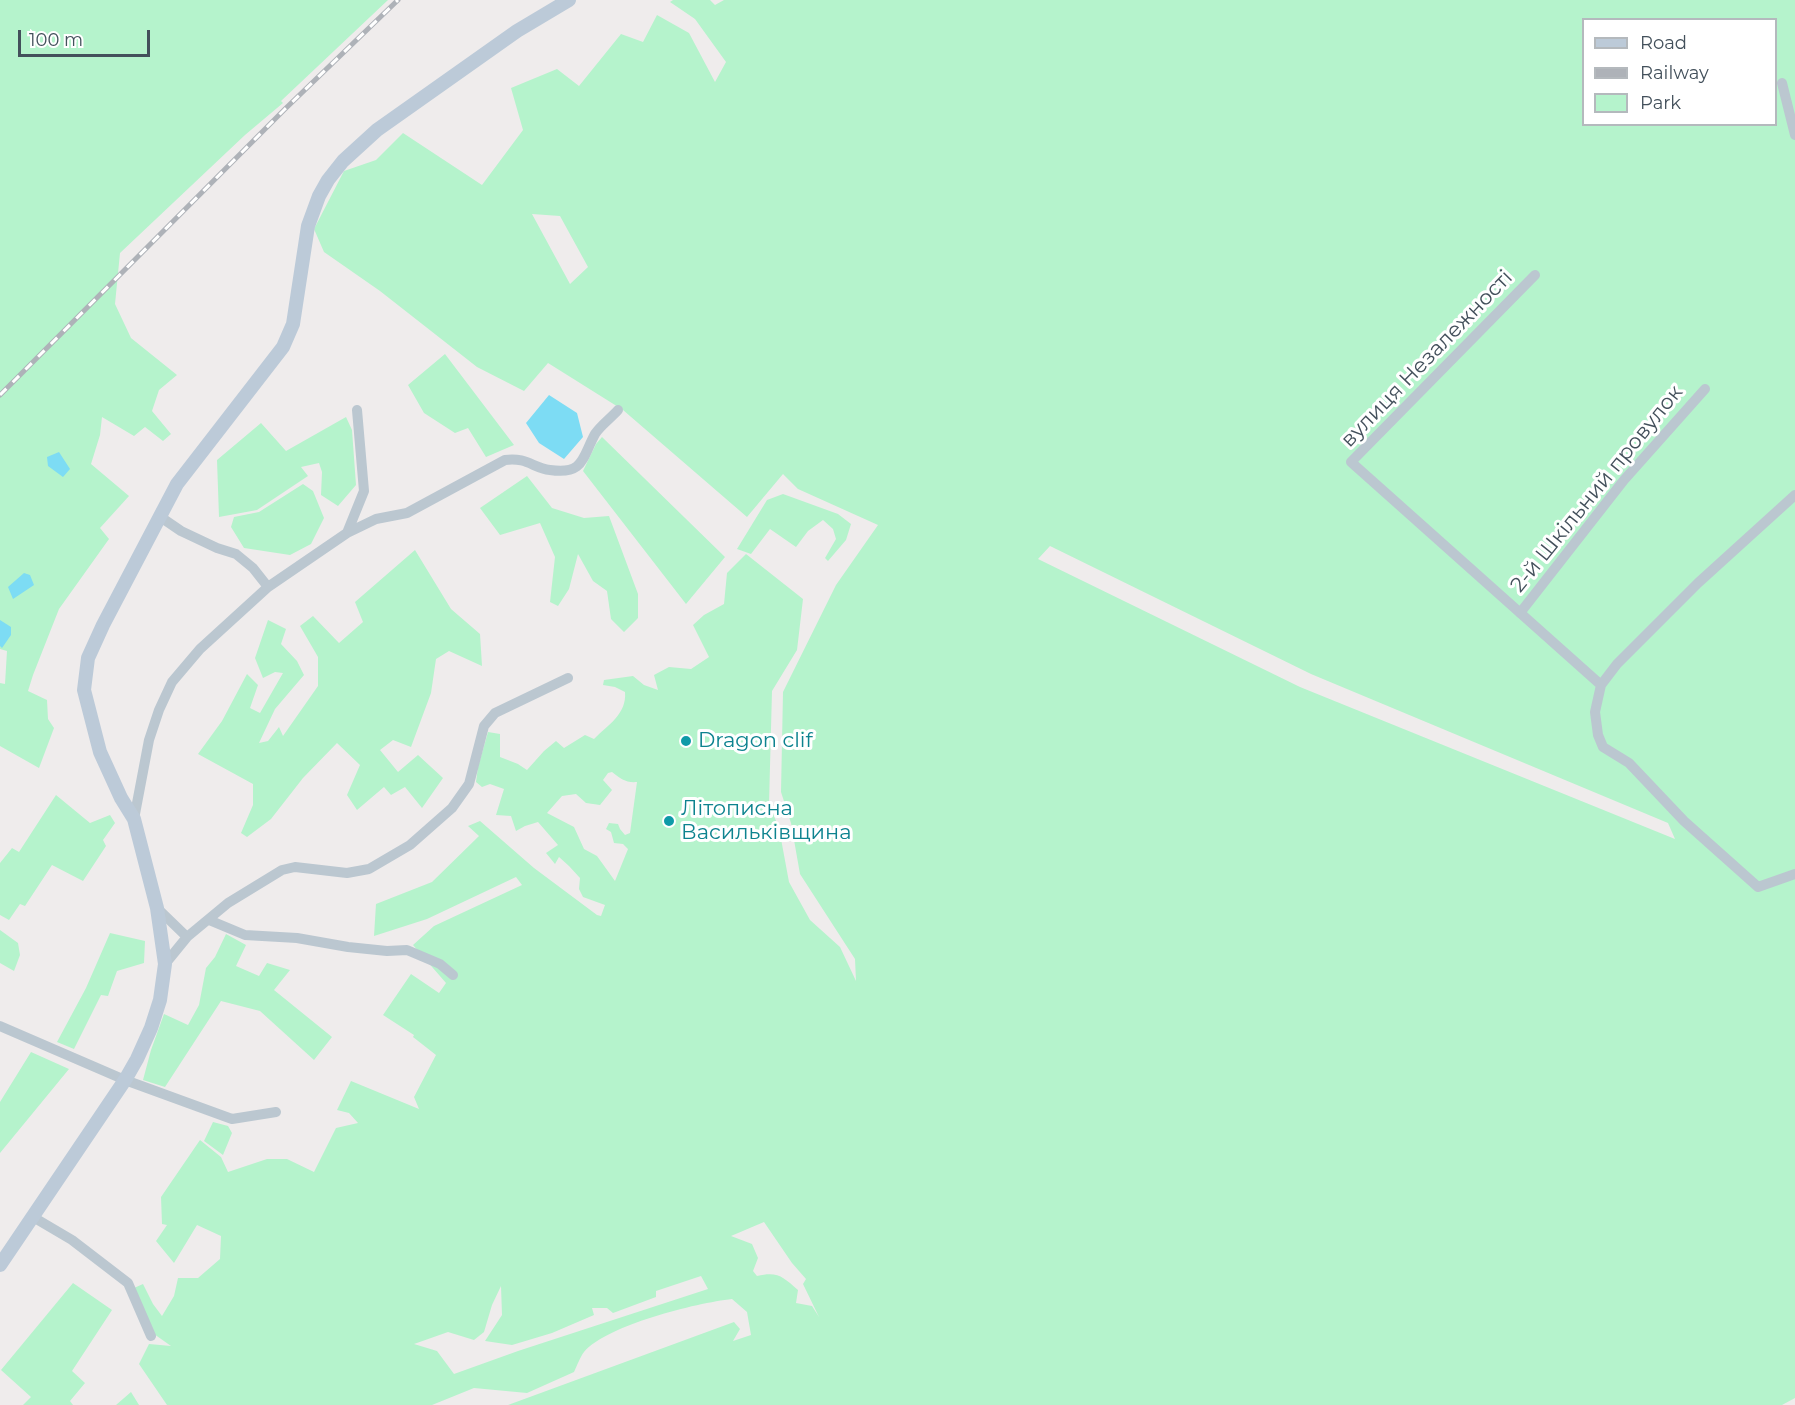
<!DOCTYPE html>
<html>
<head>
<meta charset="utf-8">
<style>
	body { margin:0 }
	#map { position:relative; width:1795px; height:1405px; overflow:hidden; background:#efecec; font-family:Montserrat,sans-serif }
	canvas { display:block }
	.legend { position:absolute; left:1582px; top:18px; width:195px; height:108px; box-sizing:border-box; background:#fff; border:2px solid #b4b9bd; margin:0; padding:8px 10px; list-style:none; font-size:18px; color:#43505b }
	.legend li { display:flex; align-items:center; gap:12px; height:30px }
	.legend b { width:30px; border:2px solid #b4b9bd }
	.scale { position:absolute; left:18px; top:30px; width:132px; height:27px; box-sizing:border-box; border:3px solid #43505b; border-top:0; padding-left:8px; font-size:18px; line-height:21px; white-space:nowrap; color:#43505b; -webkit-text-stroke:4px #fff; paint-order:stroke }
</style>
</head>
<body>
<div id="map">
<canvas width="1795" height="1405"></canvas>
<ul class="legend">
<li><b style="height:8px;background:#bccad8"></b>Road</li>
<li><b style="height:8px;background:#aeb2b8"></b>Railway</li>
<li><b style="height:16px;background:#b5f3cc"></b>Park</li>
</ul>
<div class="scale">100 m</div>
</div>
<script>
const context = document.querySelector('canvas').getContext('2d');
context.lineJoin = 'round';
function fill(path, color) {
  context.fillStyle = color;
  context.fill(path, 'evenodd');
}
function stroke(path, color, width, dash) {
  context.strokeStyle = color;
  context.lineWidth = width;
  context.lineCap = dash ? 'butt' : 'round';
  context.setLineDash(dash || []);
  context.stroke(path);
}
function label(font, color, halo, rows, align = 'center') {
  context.font = font + ' Montserrat,sans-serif';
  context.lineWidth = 6;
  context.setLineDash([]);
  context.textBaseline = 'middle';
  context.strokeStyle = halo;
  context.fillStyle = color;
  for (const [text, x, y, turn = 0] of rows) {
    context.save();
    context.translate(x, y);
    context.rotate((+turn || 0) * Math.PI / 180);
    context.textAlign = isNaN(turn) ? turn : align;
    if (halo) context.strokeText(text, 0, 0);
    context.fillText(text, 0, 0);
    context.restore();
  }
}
fill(new Path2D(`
	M0 0H388L281 101 283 103 245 135 120 253 115 304 131 338 177 375 159 390 152 411 171 434 163 441 145 427 134 436 102 417 100 435 91 464 129 496 100 528 109 539 59 609 33 675 28 691 47 700 48 719 54 728 39 768 0 746V683L5 684 7 651 0 649Z
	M673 0H710L715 5 724 0H1795V1398L1782 1405H508L734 1322 740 1329 733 1341 751 1335 747 1312 732 1299C696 1303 607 1325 584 1352 580 1357 577 1366 574 1372L527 1393 474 1388 432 1405H167L139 1364 149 1344 171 1346 154 1334 134 1288 143 1284 153 1304 162 1316 174 1296 178 1278H198L220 1259 221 1236 197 1225 174 1263 156 1241 167 1225 162 1224 161 1197 200 1140 221 1157 228 1172 267 1159H287L314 1172 336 1128 358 1123 349 1113 337 1110 351 1081 419 1109 414 1097 436 1055 413 1037 414 1035 383 1015 411 974 439 993 446 983 413 945 434 926 522 885 516 877 427 919 374 936 376 904 432 882 479 836 468 826 480 821 534 868 597 915 601 916 605 905 583 897 579 889 580 878 569 866 559 857 555 864 546 853 558 845 538 822 525 826 516 831 511 816 496 815 504 789 490 784 482 787 476 782 478 767 488 732 500 734V757L518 764 527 770 544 751 556 741 564 748 585 735 594 739C608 725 627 714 625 692L615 687 603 685 604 680 633 676 644 685 658 690 654 675 669 667 691 669 709 657 693 625 704 615 724 604 727 573 746 554 803 599 797 650 772 691 769 804 779 828 789 882 810 920 840 947 856 981 855 959 800 874 791 823 781 792 783 692 836 585 878 525 798 489 783 474 747 517 623 410 548 363 524 391 477 367 380 291 324 252 314 229 344 171 376 160 403 133 482 185 523 130 511 88 557 69 579 86 621 34 643 42 657 15 689 33 715 82 726 62 695 19 670 2ZM1584 20H1776V124H1584ZM532 214 560 216 588 267 570 284ZM1050 546 1311 674 1668 823 1675 839 1300 687 1038 559ZM612 772C621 779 626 783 637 782L630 833 625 835 620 829 618 824 609 823 606 829 611 832 614 843 623 844 628 849 615 881 597 856 584 849 574 827 547 813 562 796 576 794 586 803 600 805 612 790 603 780 608 773ZM764 1222 792 1263 806 1279 803 1284 819 1317 812 1306 796 1303 798 1290C783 1277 778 1271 757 1276L753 1271 758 1258 752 1244 731 1236ZM701 1276 708 1289 518 1351 454 1374 437 1351 414 1344 448 1332 474 1340 484 1332 492 1305 501 1286 502 1315 485 1341 512 1345 552 1333 594 1315 592 1308H607L613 1313 656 1297V1291Z
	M445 354 514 445 486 457 468 428 455 433 424 413 408 385Z
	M346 417 352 430 356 485 338 506 321 495 322 472 319 463 301 467 308 476 257 510 219 517 217 460 261 423 286 451Z
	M602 437 725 557 686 604 583 471 596 444Z
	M527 476 552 508 584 518 609 516 638 594V618L624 632 611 619 607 591 593 581 578 554 569 589 558 606 550 602 555 557 540 523 500 535 480 508Z
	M303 484 313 491 324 518 311 544 290 555 244 548 231 527 234 517 259 512Z
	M783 494 838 514 851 524 846 540 828 561 825 558 836 539 833 529 823 520 808 531 796 547 770 529 751 554 737 549 767 500Z
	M415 550 451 609 480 634 482 666 449 651 436 659 431 693 411 747 393 740 380 750 398 772 418 755 443 778 422 808 405 787 391 795 384 787 357 810 347 795 360 765 337 743 303 778 271 819 247 837 241 833 253 805V784L198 754 222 721 247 674 258 685 250 708 260 713 283 673 275 672 263 678 255 658 268 620 286 629 281 644 297 661 304 675 275 709 259 743 268 741 279 727 283 736 318 686V657L300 626 313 616 339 643 363 622 355 602Z
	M56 795 90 823 110 815 115 823 103 840 106 846 83 881 52 865 25 906 20 904 9 920 0 915V863L12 848 19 852Z
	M0 930 18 943 20 955 14 971 0 963Z
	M110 933 145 941 144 963 117 971 108 996 101 995 74 1049 57 1042 86 988Z
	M226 934 246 945 236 966 259 976 267 963 290 970 274 990 332 1037 314 1060 260 1011 221 1001 165 1087 143 1080 151 1050 164 1014 188 1025 199 1005 206 968 215 957Z
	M31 1052 69 1069 0 1153V1102Z
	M213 1122 228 1126 232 1133 223 1155 204 1141Z
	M73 1283 112 1310 72 1371 85 1383 70 1401 73 1405H23L31 1397 1 1370Z
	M131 1392 139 1405H116Z`), '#b5f3cc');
fill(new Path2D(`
	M549 395 577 413 583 437 564 459 539 443 526 423Z
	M59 452 70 469 63 477 48 466 47 457Z
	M24 573 30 575 34 585 13 599 8 587Z
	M0 620 11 627V635L2 648 0 646Z`), '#7ddcf4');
stroke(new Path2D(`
	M1782 83 1795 135
	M1535 275 1351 462 1601 685 1595 712 1598 735 1603 747 1629 763 1684 821 1758 887 1795 874
	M159 516 181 531 217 548 236 554 253 568 268 587
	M347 533 364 491 357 410
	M1520 613 1624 480 1705 389
	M1601 685 1617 664 1698 583 1795 495
	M134 819 149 740 159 710 172 682 200 649 268 587 347 533 376 519 407 513 505 460C527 457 533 468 550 470 584 475 582 458 595 434 600 426 611 418 618 410
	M157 908 187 937
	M209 920 245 935 297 938 348 947 387 951 407 950 440 964 453 975
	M165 964 187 937 228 903 282 870 295 867 347 873 369 869 410 845 452 808 469 784 484 726 495 713 568 678
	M0 1026 125 1080 232 1119 276 1112
	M33 1217 72 1240 128 1283 151 1336`), '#bbc7d0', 10);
stroke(new Path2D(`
	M0 1265 125 1080 137 1059 151 1028 160 1000 165 964 157 908 134 819 121 798 100 752 84 690 88 658 103 625 177 484 283 347 293 324 308 226 319 196 328 180 343 161 377 130 517 31 569 0`), '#bccad8', 14);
const rail = new Path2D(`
	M0 395 285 109 398 0`);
stroke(rail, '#aeb2b8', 5);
stroke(rail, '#fff', 3, [9]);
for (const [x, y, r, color] of [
	[686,741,6,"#0f9aa8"],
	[669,821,6,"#0f9aa8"]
]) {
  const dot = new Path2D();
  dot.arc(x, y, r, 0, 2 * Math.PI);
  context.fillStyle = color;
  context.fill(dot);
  stroke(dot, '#fff', 2);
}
label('21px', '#43505b', '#fff', [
	["вулиця Незалежності",1427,359,-46],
	["2-й Шкільний провулок",1597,489,-51]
]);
label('21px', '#0d838f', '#fff', [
	["Dragon clif",698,741],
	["Літописна",681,809],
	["Васильківщина",681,833]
], 'left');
</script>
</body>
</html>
